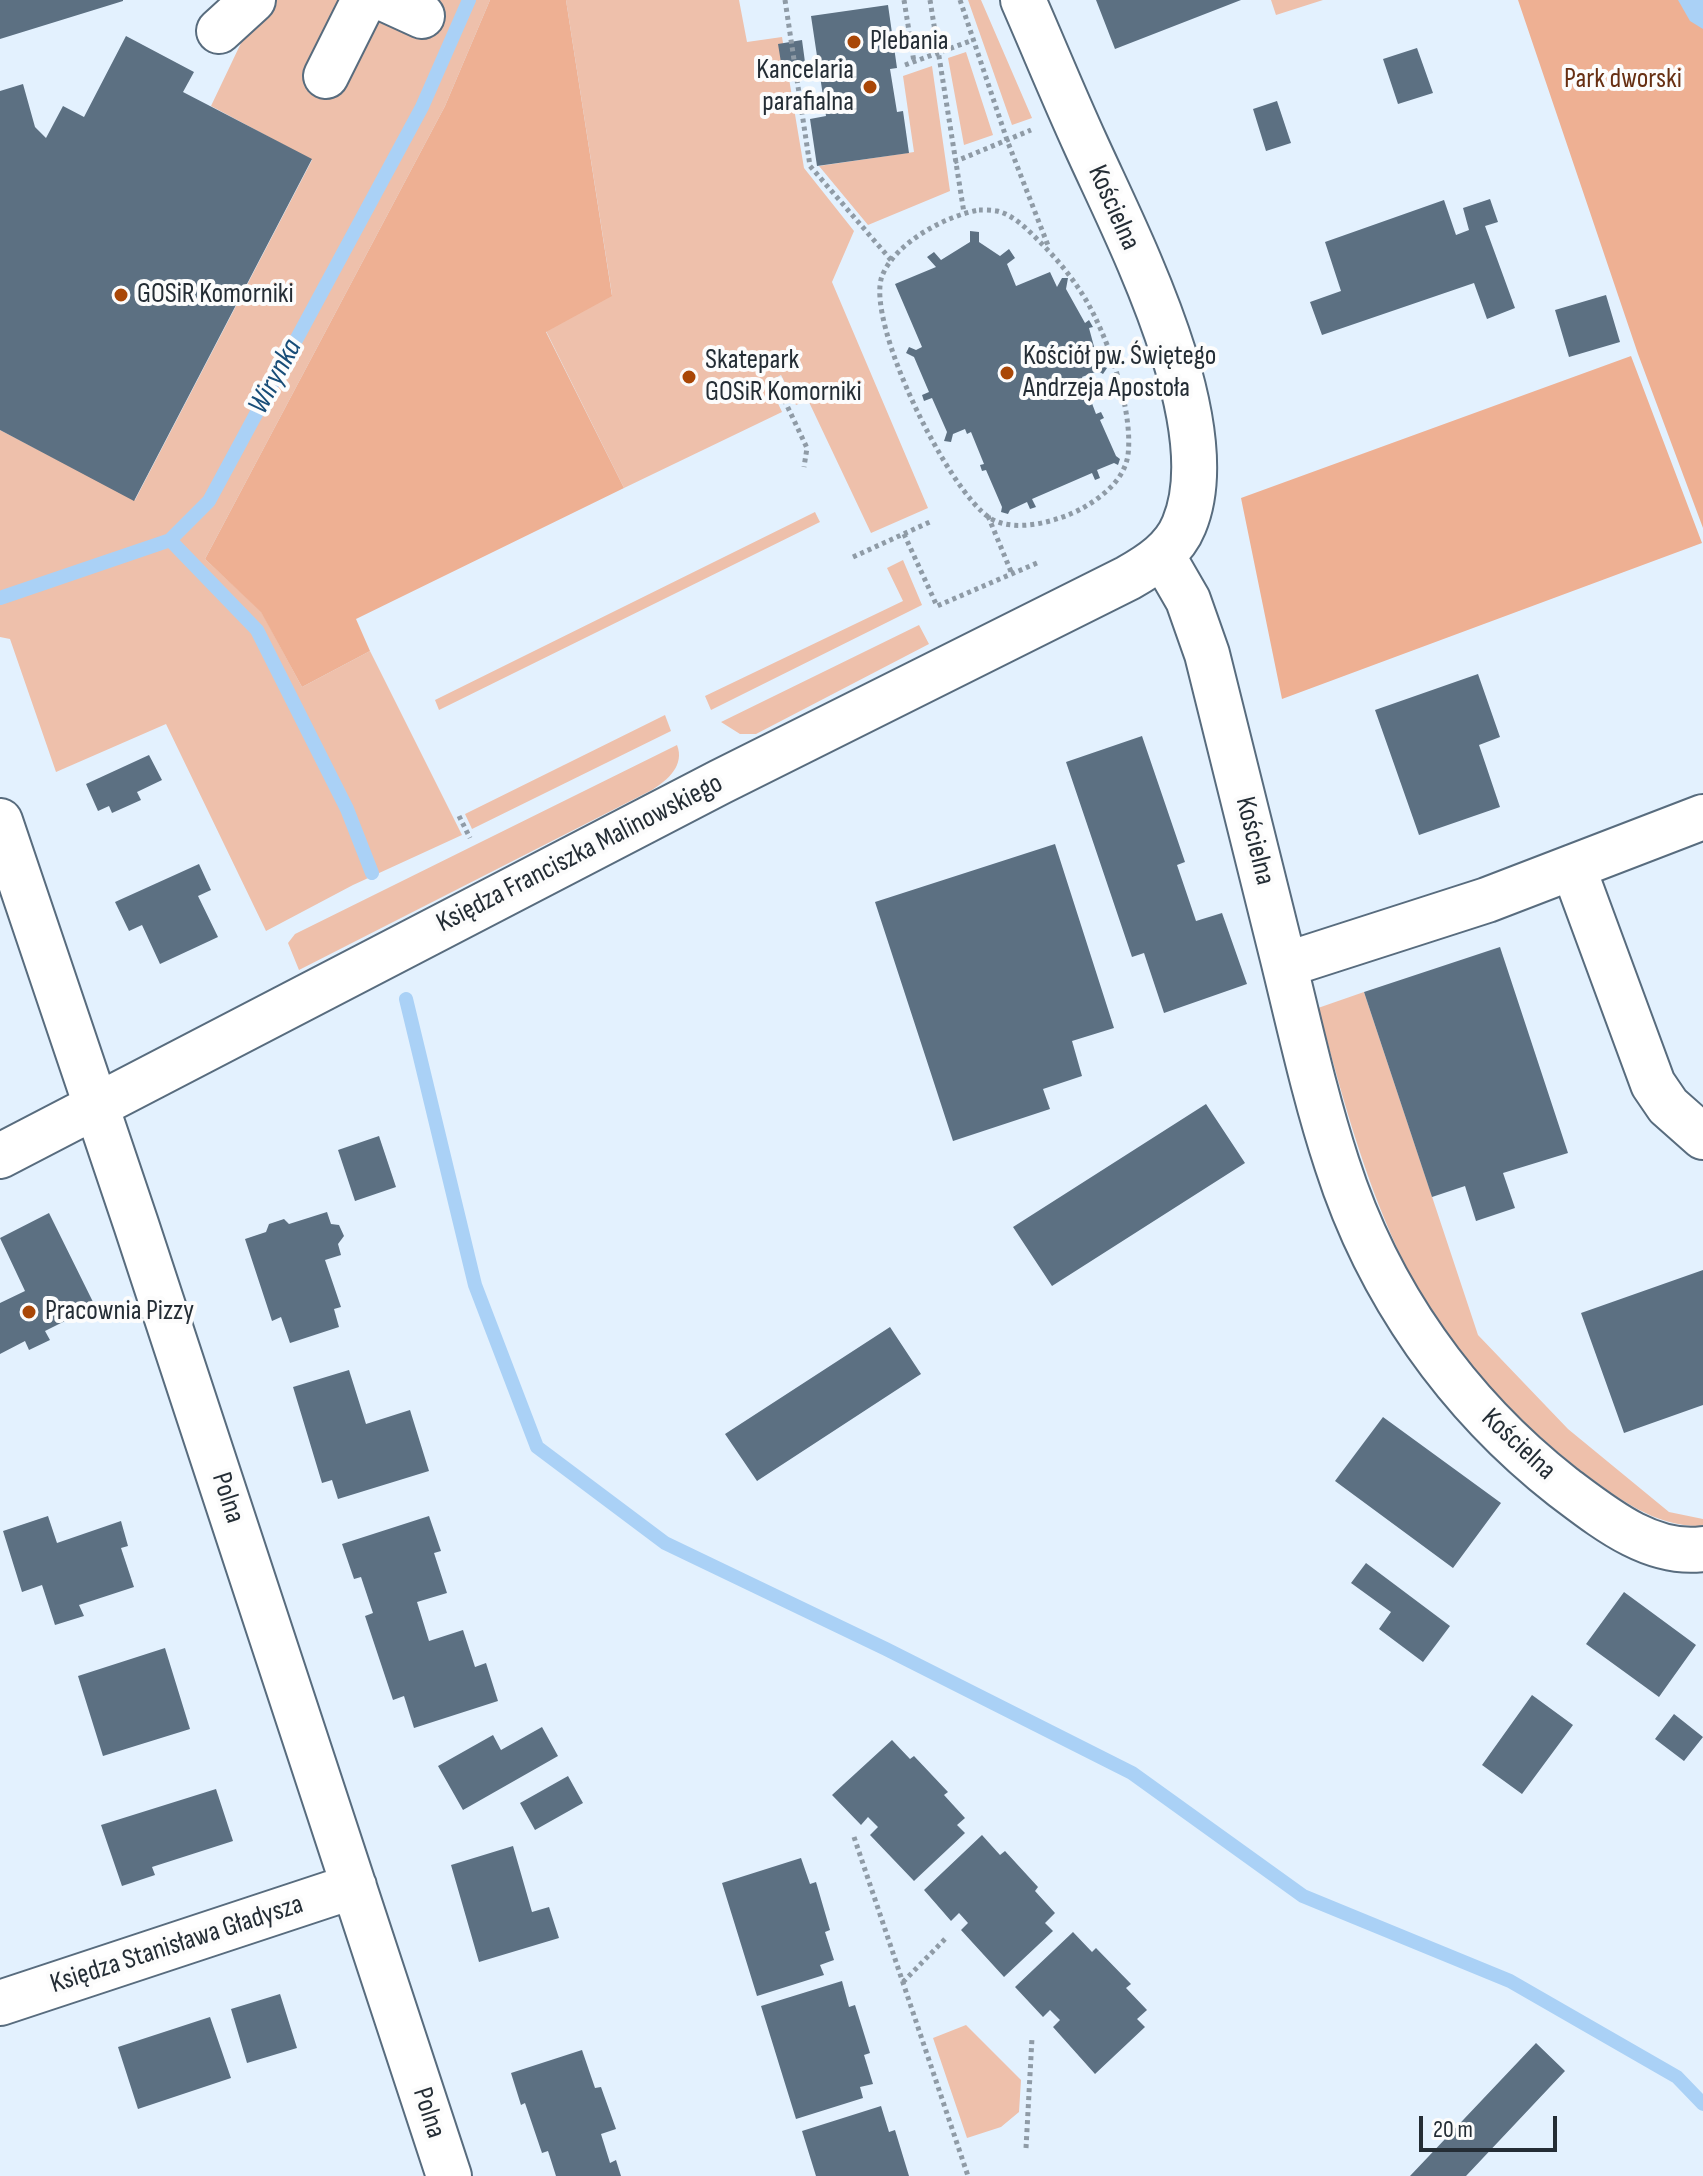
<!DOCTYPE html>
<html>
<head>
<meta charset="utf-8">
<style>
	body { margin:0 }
	#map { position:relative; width:1703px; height:2176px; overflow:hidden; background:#e3f1fe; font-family:"Sofia Sans Condensed",sans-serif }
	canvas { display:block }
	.scale { position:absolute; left:1419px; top:2116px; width:138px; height:36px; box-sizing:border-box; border:4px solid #242d35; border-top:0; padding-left:10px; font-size:24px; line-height:28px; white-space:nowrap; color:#242d35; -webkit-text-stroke:6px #fcfcfc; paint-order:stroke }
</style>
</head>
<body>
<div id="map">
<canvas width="1703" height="2176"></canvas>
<div class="scale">20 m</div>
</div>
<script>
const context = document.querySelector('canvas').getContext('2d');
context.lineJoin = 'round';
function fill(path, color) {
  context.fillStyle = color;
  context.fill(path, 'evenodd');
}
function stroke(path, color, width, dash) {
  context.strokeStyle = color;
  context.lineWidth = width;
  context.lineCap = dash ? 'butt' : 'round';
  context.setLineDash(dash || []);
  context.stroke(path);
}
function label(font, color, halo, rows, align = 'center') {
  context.font = font + ' "Sofia Sans Condensed",sans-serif';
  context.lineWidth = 8;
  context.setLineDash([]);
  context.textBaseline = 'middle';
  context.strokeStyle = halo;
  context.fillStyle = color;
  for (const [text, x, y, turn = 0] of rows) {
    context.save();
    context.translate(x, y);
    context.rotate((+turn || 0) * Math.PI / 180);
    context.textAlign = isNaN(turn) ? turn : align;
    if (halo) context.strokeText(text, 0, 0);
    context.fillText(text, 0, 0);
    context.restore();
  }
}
fill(new Path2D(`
	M275 0H346L369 23 425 0H490L445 106 205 559 261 611 302 687 370 651 462 835 353 885 266 931 166 724 56 772 10 639 0 637V430L135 500 312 160 211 106 251 22Z
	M566 0H739L747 42 782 37 804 168 854 231 832 282 928 508 871 533 808 400 796 405 781 375 768 382 782 412 624 488 546 331 612 295Z
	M968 0H981L1032 118 1012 125Z
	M1271 0H1323L1276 15Z
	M966 52 993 135 964 145 948 58Z
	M932 66 950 191 868 225 819 166 914 152 903 76Z
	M815 512 820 522 439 710 435 700Z
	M903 560 922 605 711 710 705 696 903 601 887 568Z
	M919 625 929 644 756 734H740L721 722Z
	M665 715 671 731 472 829 465 814Z
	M677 745C685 765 668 780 652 790L299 970 288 943 295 934Z
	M1364 992 1478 1335 1568 1429 1669 1512 1703 1519V1526C1657 1528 1619 1499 1584 1473 1509 1416 1438 1336 1398 1250 1362 1172 1341 1091 1318 1008Z
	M966 2025 1021 2080 1019 2112 1001 2127 967 2138 933 2038Z`), '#eec0ab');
fill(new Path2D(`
	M490 0H566L612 296 546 332 624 488 356 619 370 651 302 687 261 612 205 559 445 106Z
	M1518 0H1703V528L1638 354Z
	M1631 356 1702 543 1282 699 1241 498Z`), '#eeb093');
fill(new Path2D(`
	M1678 0H1703V29L1690 21Z`), '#aad1f6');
stroke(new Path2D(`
	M170 540 257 630 347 809 372 873
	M0 598 170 540 209 501 422 107 469 0
	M406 999 475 1285 537 1447 665 1543 886 1649 1132 1773 1303 1896 1510 1981 1677 2077 1703 2104`), '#aad1f6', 14);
fill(new Path2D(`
	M0 0H123V1L0 39Z
	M1096 0H1241L1115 49Z
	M888 5 897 68 890 69 897 112 903 111 909 153 817 166 810 119 826 116 811 16Z
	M126 36 194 72 183 92 312 159 134 501 0 430V91L23 84 35 127 46 138 63 106 84 117Z
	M802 40 807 77 784 81 778 44Z
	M1417 48 1433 93 1398 104 1383 59Z
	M1277 101 1291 143 1266 151 1253 109Z
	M1490 199 1498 222 1485 226 1515 308 1487 319 1474 283 1322 335 1310 302 1341 291 1325 242 1444 200 1456 235 1469 230 1463 208Z
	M970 231 979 232V242L1000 256 1009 249 1015 258 1007 264 1016 286 1050 272 1057 287 1062 278H1068L1066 289 1085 323 1089 320 1093 327 1089 328 1099 365 1107 368 1103 374 1098 371 1082 377 1096 414 1101 412 1104 418 1100 420 1116 456 1120 459 1118 465 1114 463 1097 470 1100 478 1095 480 1092 473 1032 499 1036 507 1030 509 1027 502 1010 510 1008 514 1001 512 1002 507 986 470 982 471 980 465 984 464 971 432 967 434 965 429 953 434 951 442 944 441 947 432 932 398 924 401 922 395 929 392 914 357 906 353 909 347 916 350 922 347 895 284 936 267 927 257 934 252 941 260 970 242Z
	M1606 295 1620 342 1569 357 1555 310Z
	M1478 674 1500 737 1479 745 1500 807 1419 835 1375 710Z
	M1142 736 1185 862 1177 865 1196 921 1222 913 1247 984 1164 1013 1144 953 1132 957 1066 762Z
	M149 755 162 780 137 792 141 800 112 813 109 806 98 811 86 784Z
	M1055 844 1114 1028 1072 1041 1082 1076 1043 1089 1050 1109 953 1141 875 902Z
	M199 864 211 890 198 896 218 937 160 964 142 925 129 931 115 902Z
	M1500 947 1568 1153 1503 1173 1515 1208 1476 1221 1465 1186 1432 1197 1364 992Z
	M1206 1104 1245 1163 1052 1286 1013 1227Z
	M379 1136 396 1187 355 1201 338 1150Z
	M327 1212 331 1224 339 1225 344 1236 338 1244 341 1255 325 1260 341 1307 334 1309 339 1327 290 1343 281 1317 272 1321 245 1239 266 1232 269 1224 284 1219 289 1224Z
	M49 1213 95 1306 45 1331 50 1340 29 1350 25 1341 0 1354V1303L25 1291 0 1238Z
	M1703 1270V1405L1624 1433 1581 1313Z
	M890 1327 921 1374 757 1481 725 1434Z
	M349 1370 366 1424 410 1410 429 1471 338 1499 332 1480 322 1483 293 1387Z
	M1383 1417 1501 1503 1453 1568 1335 1481Z
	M48 1516 57 1543 121 1521 128 1546 121 1548 134 1587 79 1605 84 1616 55 1625 42 1585 22 1592 3 1531Z
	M429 1516 441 1551 434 1553 447 1593 417 1602 429 1641 463 1630 475 1667 486 1663 498 1701 414 1728 404 1696 393 1700 365 1616 373 1613 361 1577 354 1579 342 1544Z
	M1366 1563 1450 1626 1423 1662 1379 1629 1391 1612 1351 1583Z
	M1624 1592 1696 1645 1659 1697 1586 1644Z
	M165 1648 190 1729 103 1756 78 1676Z
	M1532 1695 1573 1725 1522 1794 1482 1765Z
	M1674 1714 1703 1737 1684 1761 1655 1739Z
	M542 1727 558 1756 463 1810 438 1766 493 1735 501 1750Z
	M892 1740 910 1759 914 1756 948 1792 944 1795 965 1818 957 1825 965 1833 914 1881 870 1835 878 1827 868 1817 861 1825 832 1795Z
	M568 1776 583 1803 535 1830 520 1803Z
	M216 1789 233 1841 152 1867 155 1875 122 1886 101 1825Z
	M982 1835 1000 1855 1005 1851 1038 1887 1035 1891 1055 1913 1045 1923 1053 1931 1004 1977 961 1930 968 1923 959 1913 951 1921 924 1890Z
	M513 1846 532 1912 549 1907 559 1938 479 1962 451 1865Z
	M801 1858 810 1884 816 1882 830 1930 825 1932 834 1960 820 1965 824 1975 757 1996 722 1883Z
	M1073 1932 1092 1952 1096 1948 1131 1984 1126 1988 1147 2010 1137 2019 1145 2027 1095 2074 1053 2027 1060 2020 1050 2010 1043 2017 1015 1987Z
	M842 1981 849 2007 855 2005 870 2053 864 2055 873 2084 860 2087 863 2098 796 2119 761 2006Z
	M280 1994 297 2048 247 2063 231 2009Z
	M210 2017 231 2078 138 2109 118 2047Z
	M1536 2043 1565 2071 1466 2176H1410Z
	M582 2050 595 2088 601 2087 616 2129 601 2134 610 2163 616 2160 621 2176H556L548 2151 542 2153 525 2103 521 2105 511 2073Z
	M881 2106 889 2132 895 2130 909 2176H816L802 2131Z`), '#5c7082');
const minor = new Path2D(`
	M387 0 422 16
	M219 31 253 0
	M326 76 364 0
	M1162 555 1188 600 1207 654C1233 755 1258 857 1283 959 1300 1028 1315 1097 1337 1164 1378 1292 1457 1404 1563 1487 1603 1517 1650 1556 1703 1549
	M0 821 136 1224 449 2176
	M1573 867 1653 1084 1668 1106 1703 1137
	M1285 965 1487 900 1703 817
	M0 1156 720 782 1128 578C1151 565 1174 550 1184 525 1226 425 1128 238 1086 145 1064 97 1044 48 1023 0
	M0 2003 354 1886`);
stroke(minor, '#586c7e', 48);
stroke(new Path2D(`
	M785 0 810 166 891 260
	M904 0 914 62
	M930 0 964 213
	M960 0 1007 140 1049 248
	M905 65 973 40
	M954 162 1031 130
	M979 210C984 210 991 210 997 211 1014 215 1028 230 1040 242 1061 263 1081 288 1094 315 1112 351 1133 414 1128 455 1124 480 1103 496 1083 508 1059 521 1015 534 990 518 949 492 865 323 882 276 895 243 945 216 979 210Z
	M774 378 807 448 804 467
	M988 516 1012 574
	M904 534 937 606 1037 563
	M853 557 932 521
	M459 816 470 838
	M854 1837 968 2176
	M903 1982 947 1937
	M1026 2148 1032 2038`), '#8f9ba6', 5, [4, 4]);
stroke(minor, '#fff', 44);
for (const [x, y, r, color] of [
	[854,42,8,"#a94707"],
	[870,87,8,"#a94707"],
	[121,295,8,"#a94707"],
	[1007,373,8,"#a94707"],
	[689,377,8,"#a94707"],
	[29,1312,8,"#a94707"]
]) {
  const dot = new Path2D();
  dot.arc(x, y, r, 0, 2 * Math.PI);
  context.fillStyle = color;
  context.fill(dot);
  stroke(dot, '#fcfcfc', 3);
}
label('28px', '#242d35', '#fcfcfc', [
	["Plebania",870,42],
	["Kancelaria",854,71,"right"],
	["parafialna",854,103,"right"],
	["GOSiR Komorniki",137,295],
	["Kościół pw. Świętego",1023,357],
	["Andrzeja Apostoła",1023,389],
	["Skatepark",705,361],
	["GOSiR Komorniki",705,393],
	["Pracownia Pizzy",45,1312]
], 'left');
label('28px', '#672f12', '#fcfcfc', [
	["Park dworski",1623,80]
]);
label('28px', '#242d35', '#fcfcfc', [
	["Kościelna",1113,208,66],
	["Kościelna",1254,841,76],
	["Księdza Franciszka Malinowskiego",580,854,-27],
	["Kościelna",1518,1445,43],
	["Polna",227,1498,72],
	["Księdza Stanisława Gładysza",177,1945,-18],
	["Polna",428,2113,72]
]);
label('italic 30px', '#184d78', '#fcfcfc', [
	["Wirynka",276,377,-62]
]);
</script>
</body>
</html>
